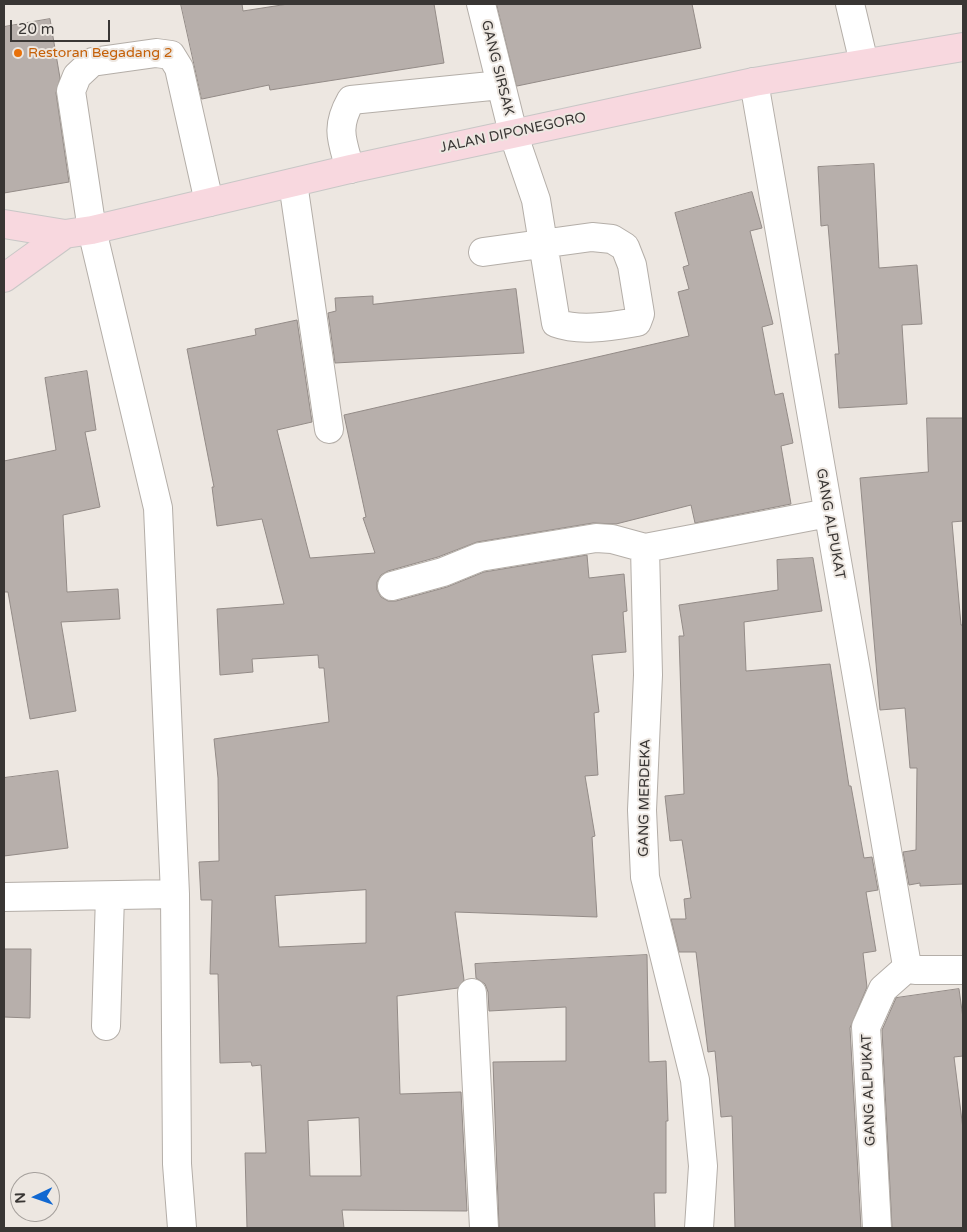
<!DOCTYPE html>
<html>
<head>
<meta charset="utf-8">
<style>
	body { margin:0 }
	#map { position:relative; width:967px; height:1232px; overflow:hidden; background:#ede7e1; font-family:"Varela Round",sans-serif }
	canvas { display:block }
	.frame { position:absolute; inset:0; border:5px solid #393634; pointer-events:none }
	.north { position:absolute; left:10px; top:1172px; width:50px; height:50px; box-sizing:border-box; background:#ede7e1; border:1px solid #a5a09c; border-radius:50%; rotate:267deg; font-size:14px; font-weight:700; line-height:20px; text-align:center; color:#393634 }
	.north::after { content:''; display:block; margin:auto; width:18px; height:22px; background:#1168d1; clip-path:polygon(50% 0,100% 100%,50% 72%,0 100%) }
	.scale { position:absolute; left:10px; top:20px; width:100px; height:22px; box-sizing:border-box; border:2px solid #393634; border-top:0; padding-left:6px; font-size:15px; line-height:18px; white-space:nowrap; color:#393634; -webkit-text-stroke:4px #ede7e1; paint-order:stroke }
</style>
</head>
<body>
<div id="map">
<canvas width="967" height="1232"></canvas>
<div class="frame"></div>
<div class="north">N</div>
<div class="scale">20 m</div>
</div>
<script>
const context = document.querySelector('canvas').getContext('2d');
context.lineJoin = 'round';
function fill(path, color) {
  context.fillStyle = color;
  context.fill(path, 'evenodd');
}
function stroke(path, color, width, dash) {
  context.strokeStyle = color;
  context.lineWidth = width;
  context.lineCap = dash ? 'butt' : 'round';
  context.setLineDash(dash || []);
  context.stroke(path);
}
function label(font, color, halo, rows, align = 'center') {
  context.font = font + ' "Varela Round",sans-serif';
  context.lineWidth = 4;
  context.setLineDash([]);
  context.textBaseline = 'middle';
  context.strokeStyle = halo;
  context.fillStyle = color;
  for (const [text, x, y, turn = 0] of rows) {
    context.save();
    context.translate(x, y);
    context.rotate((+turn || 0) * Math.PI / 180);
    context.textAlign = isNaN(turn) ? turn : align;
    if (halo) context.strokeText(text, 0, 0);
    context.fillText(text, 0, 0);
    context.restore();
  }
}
const building = new Path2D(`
	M181 4H242L243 11 288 4H434L444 63 270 90 269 85 202 99Z
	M497 4H692L701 48 517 86Z
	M50 19 60 78 56 93 69 182 4 193V27Z
	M874 164 879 268 917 265 922 324 902 325 907 404 839 408 835 354H839L828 225 821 226 818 167Z
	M752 192 762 228 750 231 773 324 762 327 775 395 783 393 793 443 781 446 791 504 695 523 691 505 616 524 593 523 477 542 438 557 388 571 381 575 377 582V590L381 597 388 601H396L447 587 484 572 587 555 589 578 624 574 627 611 623 612 626 652 592 655 599 712 594 713 598 775 585 776 595 836 592 837 597 917 455 912 464 980 458 988 397 996 400 1094 461 1092 467 1211 342 1210 344 1228H247L245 1153H266L261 1065 252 1066 251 1062 220 1063 218 974H210L212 900H201L199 862 219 861 218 778 214 739 329 722 324 668H319L318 655 252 659 253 672 220 675 217 609 284 604 262 519 217 526 212 487H214L187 349 256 335 255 329 297 320 312 422 277 430 310 558 375 553 363 518 366 517 344 415 689 336 678 292 689 289 683 267 689 265 675 213ZM366 890V943L279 947 275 896ZM359 1118 361 1176H310L308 1121Z
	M516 289 524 353 335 363 328 313 336 311 335 298 373 296V304Z
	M87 371 96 430 85 432 100 507 63 515 67 592 118 589 120 619 61 622 76 711 30 719 8 592H4V461L56 450 45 378Z
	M927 418H963V521L952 522 961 625H963V884L920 886V883L909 885 903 852 916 850 917 768H910L905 708 880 710 860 478 928 472Z
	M813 558 822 611 744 622 746 671 830 664 849 786H851L864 858 872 857 878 890 866 892 876 951 863 953 867 987 850 1028 861 1228H735L732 1116 721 1117 715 1051 708 1052 696 952H679L671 919H686L684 899 691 898 682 840 670 841 665 796 684 794 679 636H684L679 605 778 590 777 560Z
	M58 771 68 848 4 856V778Z
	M4 949H31L30 1018 4 1017Z
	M647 955 649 1062 666 1061 668 1121H666V1193H654L655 1228H499L493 1062 566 1061V1007L489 1011 488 992 485 984 476 978 475 964Z
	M959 989 963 1018V1056L954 1057 963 1129V1228H892L882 1030 896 998Z`);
fill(building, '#b7afab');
stroke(building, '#938b87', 1);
const minor = new Path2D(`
	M481 4 513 133 536 200 556 323C580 332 612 326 637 322L640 314 632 265 625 247 612 239 592 237 483 252
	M850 4 864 63
	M754 82 906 960 909 966 915 970H963
	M350 169C342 140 335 128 351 100L501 85
	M293 183 329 429
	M392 586 443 572 480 557 596 538 612 539 645 548
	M4 897 175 894
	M472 993 484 1228
	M106 1026 110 896
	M182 1228 177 1164 175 894 158 508 92 230 71 91 77 76 92 62 156 53 171 55 179 68 209 202
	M699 1228 703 1166 695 1080 645 877 642 810 648 675 645 548 828 513
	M877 1228 866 1027 883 989 909 966`);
const major = new Path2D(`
	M4 224 65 234 92 230 350 169 754 82 963 47
	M4 278 65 234`);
stroke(minor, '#b4aea8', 30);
stroke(major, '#c8c7c6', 30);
stroke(minor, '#fff', 28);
stroke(major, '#f8d8df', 28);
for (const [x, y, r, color] of [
	[18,53,5,"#e8710a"]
]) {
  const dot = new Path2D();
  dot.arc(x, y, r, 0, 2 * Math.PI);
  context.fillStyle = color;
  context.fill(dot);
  stroke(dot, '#ede7e1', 2);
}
label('14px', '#c56008', '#ede7e1', [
	["Restoran Begadang 2",28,53]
], 'left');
label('14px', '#393634', '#ede7e1', [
	["GANG SIRSAK",497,68,76],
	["JALAN DIPONEGORO",513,133,-12],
	["GANG ALPUKAT",830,524,80],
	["GANG MERDEKA",645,798,-89],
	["GANG ALPUKAT",869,1090,-92]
]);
</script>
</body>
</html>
